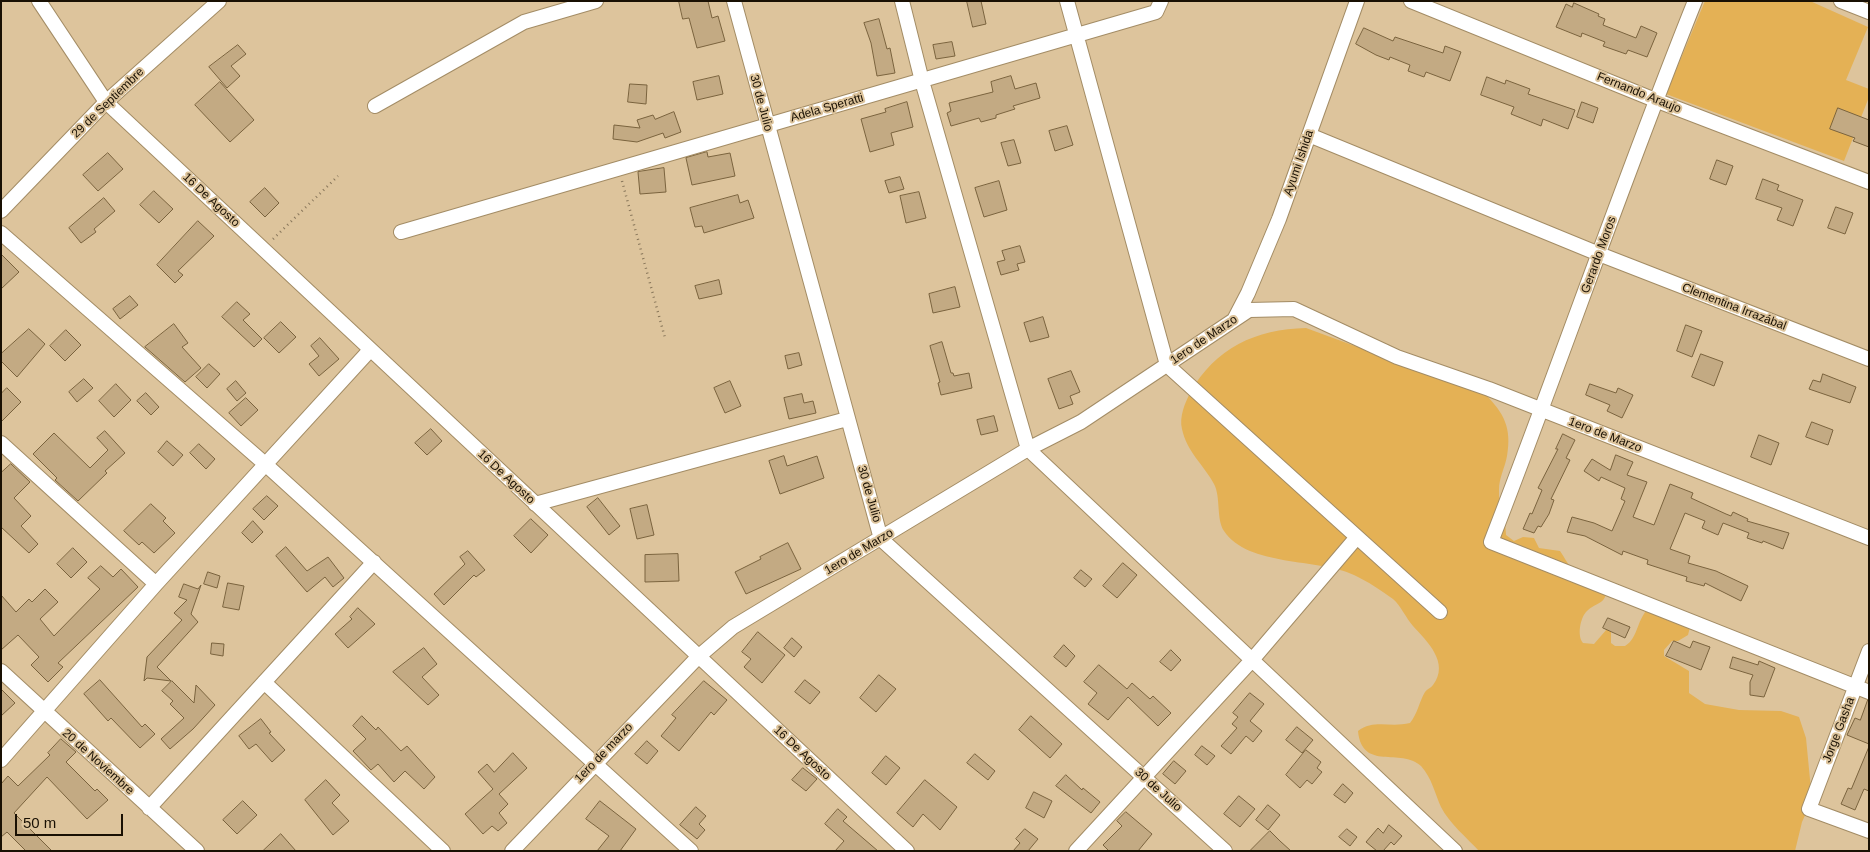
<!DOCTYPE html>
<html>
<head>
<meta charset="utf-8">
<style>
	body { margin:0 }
	#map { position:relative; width:1870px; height:852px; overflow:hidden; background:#ddc49c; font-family:Arial,sans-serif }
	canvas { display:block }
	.frame { position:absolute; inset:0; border:2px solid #191003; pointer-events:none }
	.scale { position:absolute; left:15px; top:814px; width:108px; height:22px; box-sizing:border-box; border:2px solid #191003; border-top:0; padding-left:6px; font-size:15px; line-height:18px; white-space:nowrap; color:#191003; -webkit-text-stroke:4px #ddc49c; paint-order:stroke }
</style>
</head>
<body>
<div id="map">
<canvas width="1870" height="852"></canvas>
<div class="frame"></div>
<div class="scale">50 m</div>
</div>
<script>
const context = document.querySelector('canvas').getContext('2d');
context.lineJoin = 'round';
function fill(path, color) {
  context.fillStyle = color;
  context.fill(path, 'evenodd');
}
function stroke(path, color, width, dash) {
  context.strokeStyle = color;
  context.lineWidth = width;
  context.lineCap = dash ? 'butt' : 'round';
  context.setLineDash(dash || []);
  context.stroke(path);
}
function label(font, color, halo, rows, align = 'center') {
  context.font = font + ' Arial,sans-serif';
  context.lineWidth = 4;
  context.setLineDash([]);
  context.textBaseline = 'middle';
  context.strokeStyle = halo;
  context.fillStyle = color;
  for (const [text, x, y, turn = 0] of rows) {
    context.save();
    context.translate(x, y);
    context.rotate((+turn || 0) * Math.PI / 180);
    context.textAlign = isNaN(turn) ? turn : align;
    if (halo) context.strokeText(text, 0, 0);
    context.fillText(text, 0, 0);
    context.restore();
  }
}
fill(new Path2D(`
	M1705 1H1810L1868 27 1846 80 1869 89V97L1844 161 1666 94Z
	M1306 328 1485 394C1504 413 1512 428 1507 456 1505 468 1499 477 1499 490 1498 505 1506 519 1506 535L1514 541 1523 537 1534 538 1539 548 1560 551C1565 558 1569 567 1575 572 1583 580 1597 574 1606 581 1609 607 1597 600 1586 612 1580 619 1577 636 1583 643L1594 644 1607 629 1611 632V643L1615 646H1625C1639 638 1636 618 1651 606L1691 623 1688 635 1678 641H1672L1664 650V656L1689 671V693L1705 704 1739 710 1781 711 1799 717 1806 738 1812 800 1802 822 1795 851H1479C1467 838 1449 823 1441 807 1435 794 1432 778 1421 766 1401 747 1362 772 1358 731 1374 719 1390 728 1410 723 1418 713 1419 702 1425 692 1427 689 1431 688 1433 685 1450 663 1427 641 1413 626 1406 618 1401 606 1393 599 1382 591 1367 581 1354 575 1318 558 1248 567 1224 531 1216 519 1221 497 1214 484 1203 464 1187 452 1182 429 1179 417 1185 403 1190 393 1215 348 1256 329 1306 328Z`), '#e4b155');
const building = new Path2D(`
	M679 1H708L712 18 718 16 725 41 697 48 689 18 683 19Z
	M967 1H981L986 24 973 27Z
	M1574 3 1599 14 1598 16 1605 19 1603 25 1636 38 1641 26 1657 33 1647 57 1628 50 1626 54 1603 46 1605 42 1582 33 1581 37 1556 27 1566 4 1572 7Z
	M879 19 887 49 890 48 895 73 877 76 871 43 864 23Z
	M1364 28 1393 41 1395 37 1443 53 1445 46 1461 52 1450 81 1426 72 1424 77 1408 71 1410 65 1390 57 1389 60 1376 55 1356 44Z
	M952 42 955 56 936 59 933 45Z
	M238 45 246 54 231 66 240 76 227 88 209 67Z
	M719 76 723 94 697 100 693 82Z
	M1011 76 1015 89 1036 83 1040 98 1013 106 1015 109 996 115V118L981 122 979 118 951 126 947 113 951 111 949 103 993 92 991 82Z
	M1487 77 1505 84 1506 80 1530 89 1528 94 1575 110 1568 129 1543 119 1541 126 1511 114 1514 107 1481 95Z
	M220 82 254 120 230 142 195 105Z
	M630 84 647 85 646 104 628 102Z
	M907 102 913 127 891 133 894 145 870 152 861 119 886 112 885 109Z
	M1582 102 1598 108 1593 123 1577 117Z
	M1838 108 1869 120V147L1853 141 1855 138 1830 129Z
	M674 112 681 132 665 138 663 133 637 142 613 139 614 125 640 128 637 120 653 115 655 119Z
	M1067 126 1073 145 1055 151 1049 131Z
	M1014 140 1021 163 1008 166 1001 143Z
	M707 152 708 157 730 153 735 176 692 185 686 158Z
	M108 153 123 169 98 191 83 175Z
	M1717 160 1733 166 1726 185 1710 179Z
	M664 168 666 192 640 194 638 172Z
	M900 177 904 189 889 193 885 181Z
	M1763 179 1779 185 1777 190 1803 200 1793 226 1777 220 1782 208 1756 199Z
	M999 181 1007 210 984 217 975 188Z
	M265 188 279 203 265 217 250 202Z
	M154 191 173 209 159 223 140 205Z
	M919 192 926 218 906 223 900 196Z
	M738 195 740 203 748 200 754 218 704 233 702 226 695 227 690 208Z
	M104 198 115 211 94 229 96 232 81 243 69 228Z
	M1836 207 1853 213 1845 234 1828 228Z
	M198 221 214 236 178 271 183 275 175 283 157 265Z
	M1020 246 1025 262 1017 264 1019 270 1001 275 997 262 1005 260 1002 251Z
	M1 254 19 272 1 289Z
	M719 280 722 294 699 299 695 286Z
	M955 287 960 307 933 313 929 294Z
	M130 296 138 305 120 319 113 309Z
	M237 302 250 314 243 320 262 339 254 347 222 317Z
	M1043 317 1049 337 1030 342 1024 323Z
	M281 322 296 337 279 353 264 338Z
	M174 324 188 343 182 347 201 368 185 382 145 347Z
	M1686 325 1702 331 1692 357 1677 351Z
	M29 329 45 344 17 377 1 361V354Z
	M66 330 81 345 65 361 50 346Z
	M320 338 339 359 319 376 309 364 319 356 311 346Z
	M942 342 951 373H953L954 376 969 373 972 388 941 395 938 383 940 382 930 346Z
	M799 353 802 365 788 369 785 356Z
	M1701 354 1723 362 1714 386 1692 377Z
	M209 364 220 374 207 388 196 377Z
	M1071 371 1080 392 1070 396 1073 404 1059 409 1048 379Z
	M1823 374 1856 387 1850 403 1809 389 1813 380 1820 382Z
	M84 379 93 388 77 402 69 392Z
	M236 381 246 393 237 401 227 389Z
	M730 381 741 406 725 413 714 388Z
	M116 384 131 400 114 417 99 401Z
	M1590 384 1616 393 1618 388 1633 395 1622 418 1607 411 1610 405 1586 395Z
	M7 388 21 402 1 422V394Z
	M146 393 159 407 151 415 137 401Z
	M802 394 804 403 813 401 816 413 789 419 784 398Z
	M246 398 258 410 241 426 229 413Z
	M994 416 998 431 981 435 977 420Z
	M1812 422 1833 430 1828 445 1806 437Z
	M431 429 442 441 427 455 415 443Z
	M105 431 125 453 105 471 107 473 78 501 55 480 57 478 33 454 54 433 90 468 108 450 97 438Z
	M1563 434 1575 440 1566 458 1570 460 1551 499 1554 500 1549 514 1541 527 1538 526 1534 533 1523 529 1530 513 1532 514 1542 490 1538 488 1558 449H1556Z
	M1759 435 1779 443 1771 465 1751 457Z
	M167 441 183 455 173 466 158 452Z
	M199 444 215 459 206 469 190 453Z
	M1616 455 1633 462 1627 475 1647 482 1633 517 1654 525 1670 484 1693 493 1691 498 1726 514 1731 516 1733 512 1748 519 1747 521 1789 533 1783 549 1763 541 1762 543 1747 538 1749 533 1723 523 1718 535 1702 528 1705 521 1685 513 1670 549 1690 556 1688 563 1716 571 1748 586 1741 601 1705 583 1704 586 1686 581 1687 577 1647 564 1648 560 1623 551 1622 555 1585 536 1567 532 1572 517 1594 523 1612 531 1625 501 1621 499 1625 488 1601 477 1599 481 1584 471 1592 459 1610 470Z
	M784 456 787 466 817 456 824 478 780 494 769 461Z
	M11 464 30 482 14 498 31 516 21 526 38 544 29 553 1 527V473Z
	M267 496 278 506 264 520 253 509Z
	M598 498 620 526 609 535 587 507Z
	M151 504 166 518 163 521 175 533 154 553 142 542 139 545 124 531Z
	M647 505 654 535 637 539 630 509Z
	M531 519 548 535 531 553 514 536Z
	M253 521 263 532 252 543 242 533Z
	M788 543 801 569 746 594 735 572 761 559 760 557Z
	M286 547 307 571 328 557 344 578 333 587 325 577 307 592 276 556Z
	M73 548 87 562 71 578 57 564Z
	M468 551 485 570 476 577 474 575 444 605 434 594 465 564 460 557Z
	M678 554 679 581 645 582V555Z
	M1123 563 1137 575 1117 598 1103 586Z
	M101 566 113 577 121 569 138 587 58 663 63 667 48 682 31 665 39 657 18 635 1 650V595L16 612 29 599 32 602 45 589 58 602 40 619 54 636 100 589 88 578Z
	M1081 570 1092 579 1085 587 1074 578Z
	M208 572 220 576 217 588 204 584Z
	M228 583 244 586 239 610 223 607Z
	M184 584 198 589 201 585 191 614 198 622 157 667 171 681 147 678 144 681 147 657 182 620 174 613 187 600 179 597Z
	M358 608 375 624 348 648 335 634 352 619 350 617Z
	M1608 618 1630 627 1625 638 1603 628Z
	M758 632 785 655 762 683 744 667 751 659 742 652Z
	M792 638 802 647 794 657 784 648Z
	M1674 641 1690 648 1693 641 1710 647 1701 670 1666 656Z
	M212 643 224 644 223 656 211 654Z
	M1064 645 1075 656 1066 667 1054 657Z
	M424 648 437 664 422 677 439 695 428 705 393 672Z
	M1171 650 1181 660 1171 671 1160 662Z
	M1733 657 1758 665 1759 661 1775 668 1764 697 1750 695V682L1753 675 1730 668Z
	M1099 665 1127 689 1132 683 1150 699 1153 696 1171 713 1158 726 1128 697 1108 720 1088 704 1097 693 1084 682Z
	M879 675 896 689 876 712 860 698Z
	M100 680 142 727 145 724 155 734 140 748 111 718 108 721 84 694Z
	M805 680 820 692 810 704 795 692Z
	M172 681 194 703 196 685 215 705 193 729 170 749 161 739 184 718 170 704 173 701 162 691Z
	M704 681 727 700 714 715 711 712 679 751 661 736 676 718 672 715Z
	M1 689 15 703 1 716Z
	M1250 693 1264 704 1250 721 1262 731 1253 742 1246 736 1231 754 1221 746 1237 728 1232 724 1238 717 1233 713Z
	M1868 700 1869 701V744L1847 735 1855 718 1860 720Z
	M362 716 376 730 378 727 401 751 407 746 435 777 424 789 405 771 394 782 378 764 371 770 353 751 366 739 353 726Z
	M1031 716 1062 744 1050 758 1019 730Z
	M261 719 271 732 269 733 285 750 272 762 256 744 249 749 239 736Z
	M1297 727 1313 740 1302 753 1286 740Z
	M61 739 76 752 66 762 95 791 97 789 108 800 87 819 47 777 14 813 52 851H26L7 832 1 837V784L8 776 18 786 50 755 48 753Z
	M647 741 658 751 647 764 635 754Z
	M1202 746 1215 756 1207 765 1195 755Z
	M1869 747V791L1864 789 1855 810 1841 804 1848 788 1851 789Z
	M1306 750 1321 762 1317 768 1322 772 1312 784 1307 780 1300 788 1286 775Z
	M513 753 527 768 499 794 508 804 499 813 507 823 498 831 492 826 483 834 465 814 493 789 478 772 487 764 494 772Z
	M975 754 995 771 988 780 967 763Z
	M886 756 900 768 886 785 872 773Z
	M1174 761 1186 771 1175 784 1163 774Z
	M803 768 817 779 806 791 792 780Z
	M1066 775 1082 790 1083 788 1100 802 1091 813 1056 786Z
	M326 780 340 795 332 803 349 821 333 835 305 800Z
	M925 780 957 807 940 830 923 814 913 827 897 813Z
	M1343 784 1353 793 1345 803 1334 795Z
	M1034 792 1052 801 1044 818 1026 808Z
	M1239 796 1255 809 1240 827 1224 814Z
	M243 801 257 815 237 834 223 820Z
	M600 801 636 829 620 851H597L609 836 586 819Z
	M1268 805 1280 815 1268 830 1256 820Z
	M696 807 706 816 699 824 705 830 697 839 680 825Z
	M838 809 847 817 843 821 878 851H835L844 841 825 824Z
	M1126 812 1152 834 1138 851H1109L1103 845 1122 826 1117 821Z
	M1389 825 1402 836 1394 845 1391 842 1383 851H1377L1366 842 1378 828 1383 833Z
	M1025 829 1038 839 1028 851H1013L1020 843 1016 839Z
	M1347 829 1357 837 1350 846 1339 837Z
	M1270 831 1280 841 1291 851H1250Z
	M281 834 296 851H263Z`);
fill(building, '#c3aa83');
stroke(building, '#7a633e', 1);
const street = new Path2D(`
	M39 1 106 102 907 851
	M734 1 881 539 1225 851
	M902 1 922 81 1028 449 1455 851
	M1067 1 1167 365 1440 612
	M1411 1 1655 100 1869 182
	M1695 1C1623 180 1561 362 1491 542L1869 692
	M1841 1 1869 12
	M375 106 524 22 596 1
	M1309 135 1599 254 1869 359
	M1 211 106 102 219 1
	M401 232 1156 12 1161 1
	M1 233 264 463 691 851
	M1234 320 1248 293 1279 219 1357 1
	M1 443 156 584
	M535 504 847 419
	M1869 651 1809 809 1869 831
	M1 671 197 851
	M264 682 443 851
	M1 760 156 584 370 350
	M149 808 374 562
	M512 851 698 657 733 627 1028 449 1081 422 1249 310 1294 309 1397 357 1489 389 1869 538
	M1076 851 1252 660 1357 537`);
stroke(street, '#a38c65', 16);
stroke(new Path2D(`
	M622 181 665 338
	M273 239 338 176`), '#88765a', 2.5, [1, 4]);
stroke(street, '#fff', 14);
label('12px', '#191003', '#ddc49c', [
	["Fernando Araujo",1639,93,22],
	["29 de Septiembre",108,103,-44],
	["30 de Julio",761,103,75],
	["Adela Speratti",827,108,-16],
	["Ayumi Ishida",1299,163,-71],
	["16 De Agosto",211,200,43],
	["Gerardo Moros",1599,255,-70],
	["Clementina Irrazábal",1734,307,21],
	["1ero de Marzo",1204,340,-34],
	["1ero de Marzo",1605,435,21],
	["16 De Agosto",506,477,43],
	["30 de Julio",869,494,74],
	["1ero de Marzo",859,552,-31],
	["Jorge Gasha",1839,730,-69],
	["1ero de marzo",604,753,-46],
	["16 De Agosto",802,753,43],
	["20 de Noviembre",98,762,42],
	["30 de Julio",1158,790,42]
]);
</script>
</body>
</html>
